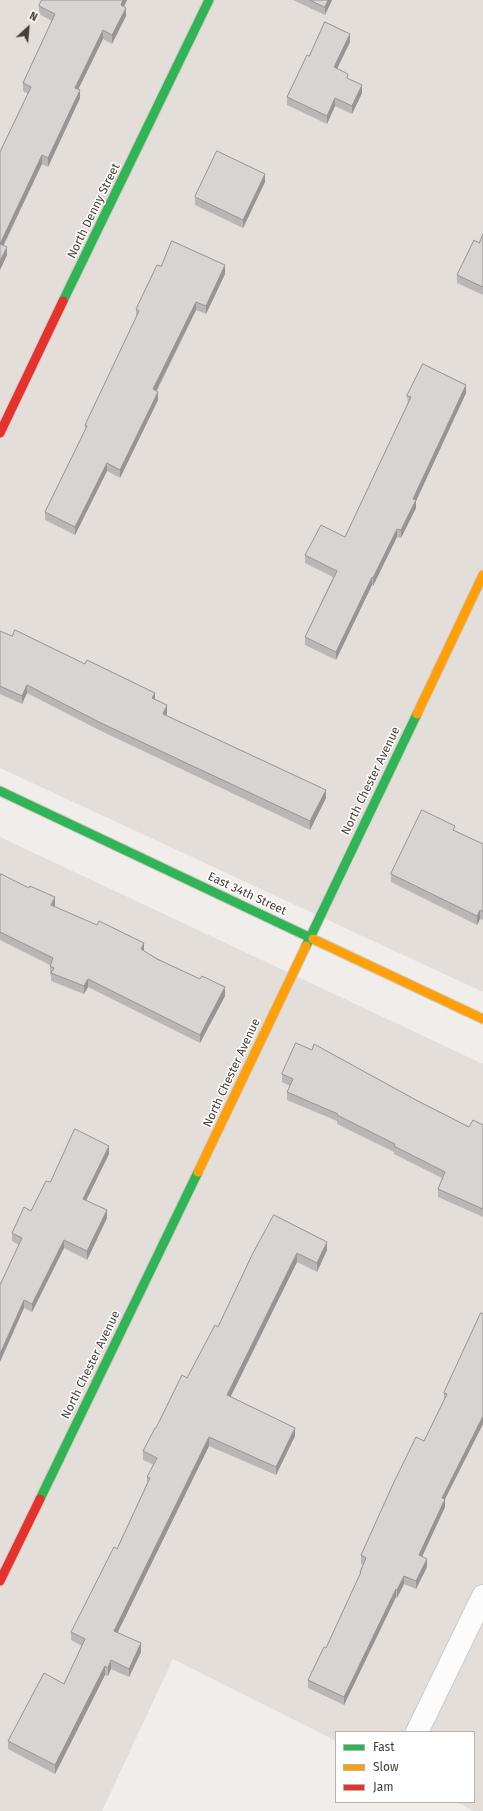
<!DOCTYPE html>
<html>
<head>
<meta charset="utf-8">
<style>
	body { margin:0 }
	#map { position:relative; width:483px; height:1811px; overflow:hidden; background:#f0edeb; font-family:"Fira Sans",sans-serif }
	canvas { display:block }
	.legend { position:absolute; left:335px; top:1731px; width:140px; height:72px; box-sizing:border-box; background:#fff; border:1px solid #b5b1af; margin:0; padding:5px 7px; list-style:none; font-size:12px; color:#463d37 }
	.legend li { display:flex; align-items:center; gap:8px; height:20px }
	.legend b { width:20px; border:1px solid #b5b1af }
	.north { position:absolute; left:8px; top:8px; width:40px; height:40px; -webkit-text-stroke:3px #fff; paint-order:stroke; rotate:26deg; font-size:11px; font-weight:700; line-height:16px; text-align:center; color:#463d37 }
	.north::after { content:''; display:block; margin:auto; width:14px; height:18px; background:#463d37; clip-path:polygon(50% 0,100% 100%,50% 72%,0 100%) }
</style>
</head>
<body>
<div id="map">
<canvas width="483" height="1811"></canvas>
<ul class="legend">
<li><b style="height:5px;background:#30b455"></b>Fast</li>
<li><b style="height:5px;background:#ff9f0a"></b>Slow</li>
<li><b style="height:5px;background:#e5322d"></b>Jam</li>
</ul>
<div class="north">N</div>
</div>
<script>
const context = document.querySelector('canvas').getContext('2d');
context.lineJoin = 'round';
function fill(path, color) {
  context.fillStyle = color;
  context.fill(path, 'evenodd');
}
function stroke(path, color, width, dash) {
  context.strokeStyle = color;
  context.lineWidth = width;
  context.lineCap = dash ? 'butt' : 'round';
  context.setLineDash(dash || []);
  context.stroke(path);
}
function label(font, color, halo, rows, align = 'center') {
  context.font = font + ' "Fira Sans",sans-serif';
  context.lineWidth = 3;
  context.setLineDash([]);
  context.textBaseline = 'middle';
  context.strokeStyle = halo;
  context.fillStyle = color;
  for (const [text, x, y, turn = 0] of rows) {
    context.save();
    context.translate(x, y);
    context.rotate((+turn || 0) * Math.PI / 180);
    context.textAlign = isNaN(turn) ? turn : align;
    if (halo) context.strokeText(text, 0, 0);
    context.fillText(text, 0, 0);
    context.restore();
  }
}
fill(new Path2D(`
	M0 0H483V992L0 768Z
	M0 837 483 1064V1811H474L456 1802H474V1732H336V1741L173 1659 102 1811H0Z`), '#e3ded9');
const street = new Path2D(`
	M417 1732 483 1596`);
const fast = new Path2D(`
	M63 301 209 0
	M0 791 313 939
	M306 946 417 714
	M40 1499 198 1172`);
const slow = new Path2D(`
	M417 714 483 575
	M313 939 483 1019
	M198 1172 306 946`);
const jam = new Path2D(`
	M0 433 63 301
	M0 1581 40 1499`);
stroke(street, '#cdc9c7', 24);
stroke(fast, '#d0cac3', 11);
stroke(slow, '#d0cac3', 11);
stroke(jam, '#d0cac3', 11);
stroke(street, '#fdfcfc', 22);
stroke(fast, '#30b455', 9);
stroke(slow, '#ff9f0a', 9);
stroke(jam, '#e5322d', 9);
fill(new Path2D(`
	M42 0H127L124 6 126 16 112 44 103 39 78 89 80 98 48 167 42 164 4 245 7 255 0 270V152L28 94 23 91V83L52 21 39 14V6Z
	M293 0H332L325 15Z
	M350 42 337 69 348 78 362 93 352 114 335 106 327 124 287 105V97L309 56Z
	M265 182 243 228 195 205V197Z
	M483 234V295L457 283V275L479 243Z
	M161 266 225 274 206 314 196 310 157 391 158 400 120 478 107 471 75 535 45 520V512L85 432V425L136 318V309Z
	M466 393 416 501V508L401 538 397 537 373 586 372 585 336 660 305 645V637L333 577 305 563V555L345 537 408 404 407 396Z
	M0 631 155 699 167 713 166 715 326 798 310 830 101 731 27 693 22 704 0 694Z
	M455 831 483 844V920L480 919 477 925 391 882V874Z
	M0 877 55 905 54 906 144 951 225 996 200 1043 88 987 84 994 51 981V975L50 974V965L0 940Z
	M282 1074 416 1100 469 1127 483 1125V1217L438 1197V1189L442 1178 394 1154V1152L337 1124V1121L287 1100V1092L290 1086 282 1082Z
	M109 1154 86 1200 107 1218 87 1260 64 1248 32 1312 24 1308 19 1245 12 1241V1233L31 1211 50 1182Z
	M327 1250 317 1272 297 1262 230 1397 295 1436 276 1475 209 1446 117 1633 141 1652 129 1677 111 1669 108 1676 105 1675 55 1774 8 1749V1741L64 1684 82 1646 71 1640V1632L117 1549 147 1483V1477L154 1465 143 1460V1451L218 1327 252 1255Z
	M483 1314V1424L445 1499V1507L422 1557 427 1567 416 1589 404 1584 397 1598 396 1597 344 1705 308 1688V1680L326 1648 360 1576V1572L363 1565 361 1564V1555L424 1441 444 1401V1393Z`), '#bab6b5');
fill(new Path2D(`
	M123 0H127L121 13V5Z
	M328 0H332L325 15V7Z
	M126 8V16L112 44V35Z
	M103 30V39L75 96V88Z
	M350 34V42L334 75V67Z
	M362 85V93L352 114V106Z
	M80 90V98L48 167V158Z
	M335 98V106L327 124V116Z
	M42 155V164L0 252V244Z
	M265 174V182L243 228V220Z
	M7 247V255L0 270V261Z
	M225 265V274L206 314V306Z
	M196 302V310L153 397V389Z
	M466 385V393L416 501V508L401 538V530L413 499Z
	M158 392V400L120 478V470Z
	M107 463V471L75 535V527Z
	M397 529V537L373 586V578Z
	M372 577V585L336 660V652Z
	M27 685V693L22 704V696Z
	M155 693V701L152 698Z
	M167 705V713L163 722V714Z
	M326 790V798L310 830V821Z
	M55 897V905L51 913V905Z
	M480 910V919L477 925V916Z
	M144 943V952L141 949Z
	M88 979V987L84 994V986Z
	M225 987V996L200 1043V1035Z
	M109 1146V1154L83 1207V1199Z
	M107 1210V1218L87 1260V1251Z
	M64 1240V1248L32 1312V1304Z
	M327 1242V1250L317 1272V1263Z
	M297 1253V1262L227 1404V1395Z
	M24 1300V1308L0 1362V1354Z
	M483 1416V1424L445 1499V1507L419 1563V1555L442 1498Z
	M295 1428V1436L276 1475V1467Z
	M209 1437V1446L114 1640V1631Z
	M427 1559V1567L416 1589V1581Z
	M404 1576V1584L397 1598V1590Z
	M396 1589V1597L344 1705V1697Z
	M141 1643V1652L129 1677V1669Z
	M111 1660V1669L108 1676V1668Z
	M105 1666V1675L55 1774V1765Z`), '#979493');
const building = new Path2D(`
	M42 0H123L121 5 126 8 112 35 103 30 75 88 80 90 48 158 42 155 0 244 7 247 0 261V152L31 87 23 83 55 14 39 6Z
	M310 0H328L325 7Z
	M325 22 350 34 334 67 348 74 347 78 362 85 352 106 335 98 327 116 287 97 307 55 309 56Z
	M217 151 265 174 243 220 195 197Z
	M483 234V287L457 275 474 240 479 243Z
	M172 241 225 265 206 306 196 302 153 389 158 392 120 470 107 463 75 527 45 512 87 426 85 425 139 311 136 309 157 265 161 266Z
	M423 364 466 385 413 499 416 500 401 530 397 529 373 578 372 577 336 652 305 637 337 571 305 555 321 525 345 537 411 397 407 396Z
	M15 630 85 664 87 660 155 693 152 698 167 705 163 714 326 790 310 821 101 723 27 685 22 696 0 686V631L12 636Z
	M422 810 455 826 453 830 483 844V912L480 910 477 916 391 874Z
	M1 874 29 888 30 886 55 897 51 905 97 925 99 921 144 943 141 949 157 959 200 979 202 976 225 987 200 1035 88 979 84 986 51 973 54 968 50 966 53 958 0 932V877Z
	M296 1043 312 1050 314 1044 416 1100 469 1127 473 1120 483 1125V1209L438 1189 445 1172 394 1146 395 1144 337 1115 338 1114 287 1092 293 1079 282 1074Z
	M75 1129 109 1146 83 1199 107 1210 87 1251 64 1240 32 1304 24 1300 0 1354V1285L22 1238 12 1233 24 1207 31 1211 46 1181 50 1182Z
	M274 1215 327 1242 317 1263 297 1253 227 1395 295 1428 276 1467 209 1437 114 1631 141 1643 129 1669 111 1660 108 1668 105 1666 55 1765 8 1741 44 1673 64 1684 85 1639 71 1632 114 1547 117 1549 150 1478 147 1477 157 1458 143 1451 155 1428H156L182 1375 187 1378 215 1325 218 1327 252 1255Z
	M481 1313 483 1314V1416L442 1498 445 1499 419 1555 427 1559 416 1581 404 1576 397 1590 396 1589 344 1697 308 1680 324 1647 326 1648 361 1572H360L366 1558 361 1555 394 1482 416 1437 424 1441 447 1394 444 1393Z`);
fill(building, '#d8d4d2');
stroke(building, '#979493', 1);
label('12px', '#463d37', '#fff', [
	["North Denny Street",94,211,-64],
	["North Chester Avenue",371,781,-64],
	["East 34th Street",247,894,25],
	["North Chester Avenue",232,1073,-65],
	["North Chester Avenue",91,1365,-64]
]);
</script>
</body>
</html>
